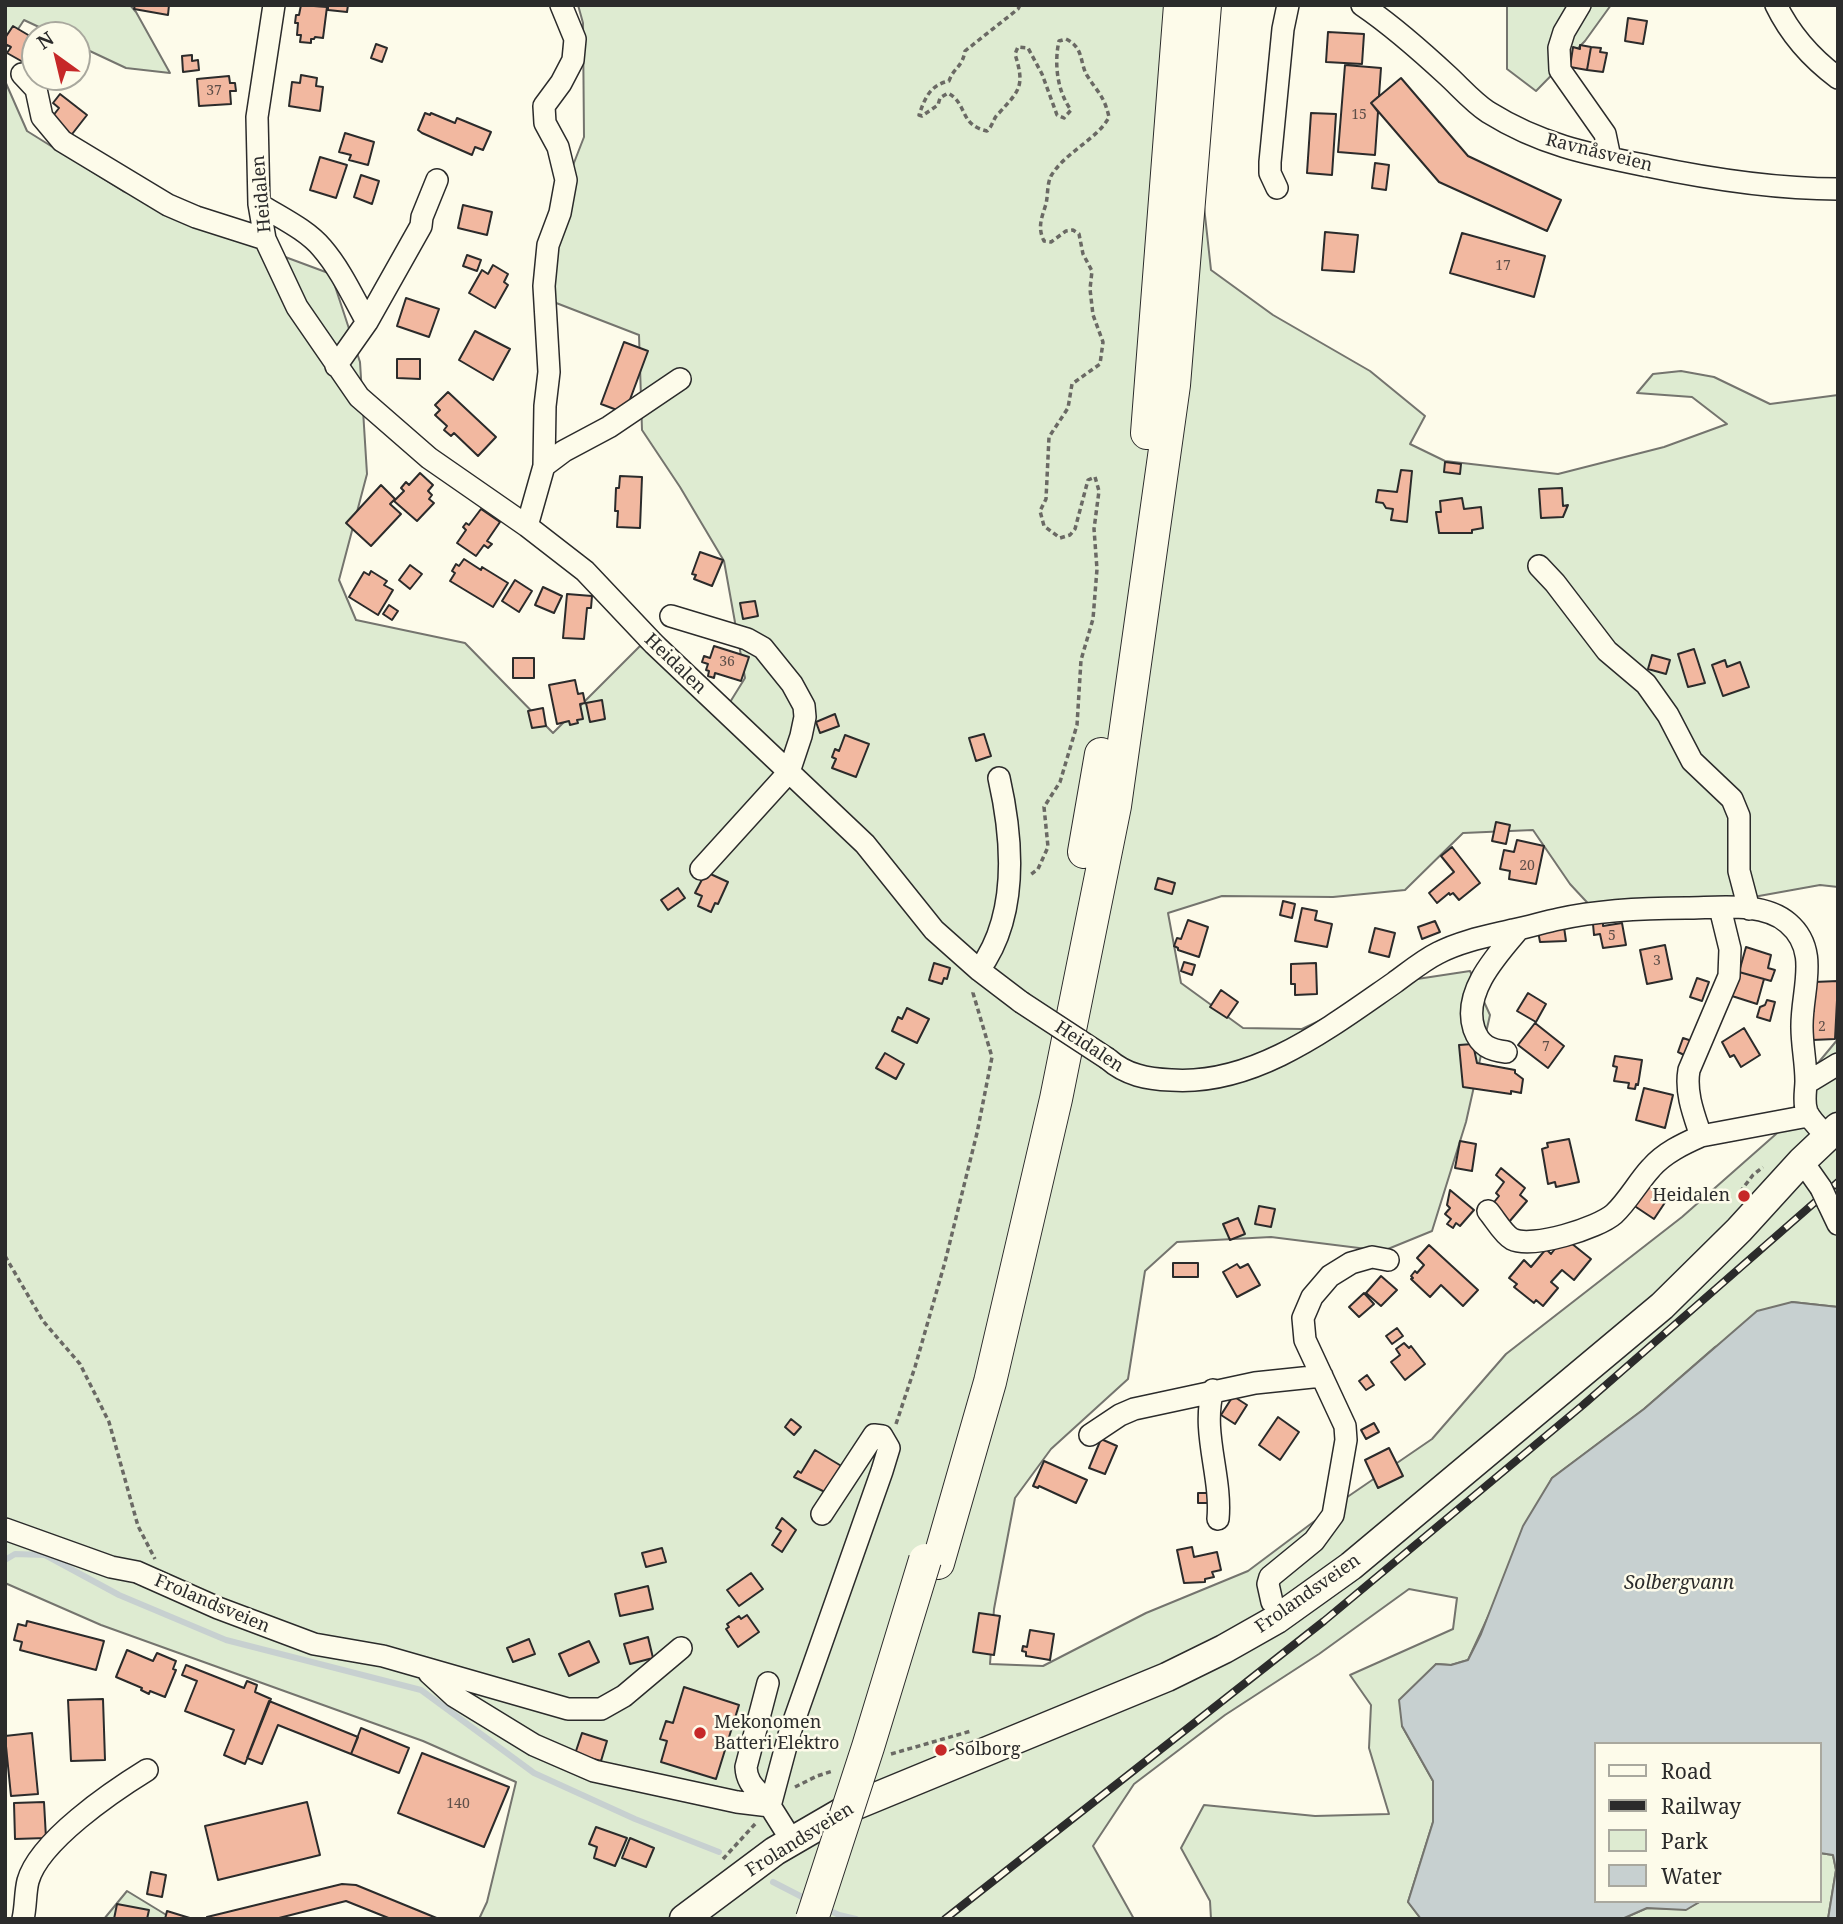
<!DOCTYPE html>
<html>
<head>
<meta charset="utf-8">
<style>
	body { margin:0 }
	#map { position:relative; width:1843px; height:1924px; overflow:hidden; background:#fdfbea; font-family:"Noto Serif",serif }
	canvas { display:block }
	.frame { position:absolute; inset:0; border:7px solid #2b2b2b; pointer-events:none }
	.legend { position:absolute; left:1594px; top:1742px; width:228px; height:161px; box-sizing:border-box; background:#fdfbea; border:2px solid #a9a89e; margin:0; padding:9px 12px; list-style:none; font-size:21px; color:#2b2b2b }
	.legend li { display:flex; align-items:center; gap:14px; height:35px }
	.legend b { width:35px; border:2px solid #a9a89e }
	.north { position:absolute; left:21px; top:21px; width:70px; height:70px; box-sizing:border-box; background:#fdfbea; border:2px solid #a9a89e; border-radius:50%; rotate:326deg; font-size:19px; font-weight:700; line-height:28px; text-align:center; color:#2b2b2b }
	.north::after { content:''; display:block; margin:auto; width:24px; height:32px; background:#c62828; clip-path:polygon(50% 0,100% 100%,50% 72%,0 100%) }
</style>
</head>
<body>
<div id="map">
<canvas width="1843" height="1924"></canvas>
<div class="frame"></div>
<ul class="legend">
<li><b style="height:9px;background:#fdfbea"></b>Road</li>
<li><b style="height:9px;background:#2b2b2b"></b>Railway</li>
<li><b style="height:19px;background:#deebd1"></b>Park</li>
<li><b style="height:19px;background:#c7d0d0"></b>Water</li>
</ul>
<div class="north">N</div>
</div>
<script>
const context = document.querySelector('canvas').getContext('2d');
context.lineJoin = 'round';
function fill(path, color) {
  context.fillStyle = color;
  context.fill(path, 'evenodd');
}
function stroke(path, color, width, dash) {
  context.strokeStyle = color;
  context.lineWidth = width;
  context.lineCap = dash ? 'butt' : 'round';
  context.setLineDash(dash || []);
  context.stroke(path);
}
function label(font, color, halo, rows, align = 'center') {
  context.font = font + ' "Noto Serif",serif';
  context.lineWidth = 5;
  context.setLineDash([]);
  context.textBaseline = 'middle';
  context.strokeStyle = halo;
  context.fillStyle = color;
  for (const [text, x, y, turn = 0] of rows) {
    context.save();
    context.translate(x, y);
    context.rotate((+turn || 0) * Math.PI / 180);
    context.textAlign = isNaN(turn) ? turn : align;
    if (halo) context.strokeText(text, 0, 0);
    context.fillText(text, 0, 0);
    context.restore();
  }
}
const green = new Path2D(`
	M5 5H130L136 12 170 73 126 68 77 45V35H56L24 20 5 49Z
	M578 5H1200L1199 161 1211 270 1273 315 1370 371 1425 416 1410 444 1445 461 1558 474 1664 447 1727 424 1692 397 1637 393 1653 374 1681 371 1714 377 1770 404 1838 395V887L1820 885 1709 905 1596 912 1570 884 1533 830 1463 833 1405 890 1333 897 1222 896 1168 913 1181 983 1243 1028 1302 1029 1404 981 1470 971 1490 1015 1466 1122 1432 1231 1383 1251 1271 1237 1177 1242 1145 1271 1128 1379 1051 1449 1015 1498 994 1609 990 1664 1043 1666 1146 1613 1248 1571 1340 1502 1432 1439 1506 1354 1682 1217 1784 1127 1813 1069 1838 1039V1307L1792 1302 1715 1347 1644 1409 1552 1478 1468 1660 1451 1665 1436 1664 1402 1726 1433 1781V1822L1408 1902 1421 1919H1211L1210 1901 1181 1848 1204 1805 1315 1816 1389 1814 1369 1748 1371 1705 1350 1675 1453 1629 1457 1598 1409 1589 1319 1654 1225 1715 1134 1784 1093 1846 1134 1919H479L487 1902 516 1782 423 1741 101 1625 5 1583V81L27 131 123 191 226 235 331 274 360 362 367 474 339 580 356 620 465 643 553 733 640 646 717 704 727 707 745 678 724 561 680 487 642 430 639 335 551 301 544 240 584 137 583 23Z
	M1507 5H1611L1585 41 1536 91 1507 69Z
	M1820 1853 1833 1855 1836 1870 1828 1919H1622L1647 1908 1686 1909 1701 1901H1820Z
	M127 1891 173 1919H104Z`);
fill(green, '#deebd1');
stroke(green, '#74746e', 2);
const water = new Path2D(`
	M1792 1302 1838 1307V1919H1828L1836 1870 1833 1855 1820 1853V1744H1596V1901H1701L1686 1910 1647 1908 1622 1919H1421L1408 1902 1433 1822V1781L1402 1726 1399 1700 1436 1664 1451 1665 1468 1660 1481 1634 1523 1526 1552 1478 1644 1409 1757 1311Z`);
fill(water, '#c7d0d0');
stroke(water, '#74746e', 2);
stroke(new Path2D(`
	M5 1560 15 1554 45 1555 119 1595 226 1640 421 1690 534 1773 635 1819 719 1852
	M773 1882 808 1900
	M824 1908 839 1915 856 1919`), '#c7d0d0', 6);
const building = new Path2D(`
	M135 5H169L168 15 134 9Z
	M301 5 327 7 323 38 315 37 314 39H311V43L300 42 301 35H297L298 23H295L296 15H299Z
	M328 5H348L347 12 328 10Z
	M1628 18 1647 21 1643 44 1625 41Z
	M13 26 35 39V43L23 62 7 53 11 47 5 44V38Z
	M1328 32 1364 34 1362 64 1326 62Z
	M376 44 387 48 382 62 371 58Z
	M1580 45 1591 47 1587 70 1570 67 1573 47 1580 49Z
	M1591 47 1601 48 1600 52 1607 53 1603 72 1587 70Z
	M192 55V61L198 60 199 70 183 72 182 56Z
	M1345 65 1381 68 1379 96 1371 103 1378 112 1375 155 1338 152Z
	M301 75 317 78 316 86 323 87 320 111 289 106 292 82 300 83Z
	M229 76 230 83H235L236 91H230L231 104 199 106 197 79Z
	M1401 78 1468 156 1561 200 1547 231 1439 182 1371 103Z
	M60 94 87 115 69 138 49 121 59 108 53 103Z
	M425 113 430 115 431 113 455 123 457 118 491 132 483 150 475 147 472 155 422 133 418 130Z
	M1311 113 1336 114 1332 175 1307 173Z
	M345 133 374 142 368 165 349 160 351 155 339 152Z
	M320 157 347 165 336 198 310 190Z
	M1375 163 1389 165 1386 190 1372 188Z
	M361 175 379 181 372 204 354 197Z
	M463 205 492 212 487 235 458 228Z
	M1325 232 1358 235 1354 272 1322 270Z
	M1462 233 1545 256 1534 297 1450 273Z
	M467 255 481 260 477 271 463 266Z
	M493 265 508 274 504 282 508 285 495 308 469 293 482 270 488 274Z
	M406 298 439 309 429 337 397 326Z
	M475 331 510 349 493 380 459 360Z
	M624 342 648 351 625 413 601 404Z
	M397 359H420V379L397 378Z
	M448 392 496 437 478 456 454 433 451 436 444 430 447 426 435 415 440 410 435 405Z
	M1445 462 1461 464 1460 474 1444 472Z
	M1401 470 1412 471 1407 522 1391 520 1393 509 1386 508 1383 503 1376 502 1378 490 1397 492Z
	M420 473 433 485 428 491 432 495 429 499 434 503 417 521 394 501 404 491 401 488 406 482 409 485Z
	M620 476 642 477 640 528 617 527 618 511H615L616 488H619Z
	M381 485 395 499 390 504 401 514 371 546 346 523Z
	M1562 488 1563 506 1568 505 1563 517 1541 518 1539 489Z
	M1462 498 1464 509 1481 507 1483 528 1472 530V533H1439L1436 512H1441L1440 501Z
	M481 509 500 522 487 541 492 544 488 548 484 545 476 556 457 543 466 530 463 527 466 523 469 525Z
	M700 552 723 560 712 586 694 579 696 575 692 574Z
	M464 559 481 570 482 567 508 583 493 607 450 581 455 573 452 571 456 564 459 566Z
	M410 565 422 574 410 589 399 580Z
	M371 571 387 581 384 585 393 590 378 615 349 597 364 572 369 575Z
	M515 580 532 591 519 612 502 601Z
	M543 587 562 596 554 613 535 605Z
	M567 594 592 596 591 608H587L584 639 563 638Z
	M755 601 758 616 743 619 740 603Z
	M389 605 398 611 392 620 383 614Z
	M714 646 749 657 741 681 715 673 714 678 708 676 709 671 706 670 708 664 702 662 704 656 710 658Z
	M1694 649 1705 683 1688 687 1678 654Z
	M1652 655 1670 660 1666 674 1648 669Z
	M513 658H534V678H513Z
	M1725 660 1727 667 1740 662 1749 687 1723 696 1712 665Z
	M575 680 578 694 583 693 585 703 580 704 583 719 577 720 578 723 570 725 569 721 557 724 549 685Z
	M602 700 605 719 590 722 586 703Z
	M543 708 546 726 532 728 528 711Z
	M835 714 839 726 820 733 816 722Z
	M984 734 991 756 976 761 969 738Z
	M845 735 869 744 856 777 832 768 836 759 832 757 835 749 839 751Z
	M1496 822 1510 825 1506 844 1492 841Z
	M1517 840 1544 846 1536 884 1509 879 1510 871 1500 869 1504 850 1514 852Z
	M1452 847 1480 883 1459 900 1453 893 1450 895 1449 893 1437 903 1429 893 1454 872 1441 856Z
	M706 872 728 882 718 904 715 903 711 912 698 906 702 896 695 893Z
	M1158 878 1175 883 1172 894 1155 889Z
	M678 888 685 898 668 910 661 900Z
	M1283 901 1295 904 1292 918 1280 915Z
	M1302 908 1317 911 1315 920 1332 924 1327 947 1295 941Z
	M1188 920 1208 927 1199 957 1178 950V948L1174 946 1177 938 1181 939Z
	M1435 921 1440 932 1422 939 1418 927Z
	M1603 922V926L1622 923 1626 945 1603 948 1600 934 1594 935 1593 924Z
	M1564 927 1566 941 1540 942 1538 931Z
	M1375 928 1395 933 1389 957 1369 952Z
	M1665 945 1672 979 1647 984 1640 950Z
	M1746 947 1771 955 1768 968 1775 970 1771 981 1739 972Z
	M1184 962 1195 965 1192 975 1181 971Z
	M934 963 950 968 947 979 944 978 942 984 929 980Z
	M1316 963 1317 994 1295 995V984H1291V964Z
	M1739 972 1764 979 1757 1004 1732 996Z
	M1697 978 1709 982 1702 1001 1690 997Z
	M1838 981 1835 1039 1812 1040 1811 1012 1814 1011V982Z
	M1221 990 1238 1002 1227 1018 1210 1007Z
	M1528 993 1546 1004 1536 1022 1517 1011Z
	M1767 1000 1775 1002 1770 1021 1757 1017 1760 1007 1765 1005Z
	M907 1008 929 1019 917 1043 892 1031 898 1017 902 1019Z
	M1535 1023 1564 1046 1548 1068 1518 1045Z
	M1744 1028 1760 1055 1741 1067 1734 1055 1730 1057 1722 1042Z
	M1683 1038 1692 1041 1686 1056 1678 1052Z
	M1473 1044 1477 1063 1515 1070V1073L1523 1079 1521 1093 1511 1091V1094L1463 1087 1459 1045Z
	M885 1053 904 1064 896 1079 876 1068Z
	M1615 1056 1642 1060 1638 1085 1636 1084 1635 1089 1628 1088 1629 1083 1614 1081 1617 1067 1613 1066Z
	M1644 1088 1673 1095 1665 1128 1636 1120Z
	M1569 1139 1579 1182 1556 1187 1555 1182 1548 1184 1542 1149 1548 1147 1547 1143Z
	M1460 1141 1476 1144 1472 1171 1455 1168Z
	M1501 1168 1525 1188 1520 1195 1527 1201 1509 1222 1491 1206 1499 1196 1496 1193 1504 1182 1496 1175Z
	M1648 1184 1668 1198 1654 1219 1633 1205Z
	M1450 1190 1474 1210 1460 1226 1456 1223 1453 1228 1447 1224 1451 1219 1445 1214 1450 1208 1447 1205Z
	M1259 1206 1275 1209 1271 1227 1255 1224Z
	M1238 1218 1245 1234 1230 1240 1223 1224Z
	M1560 1242 1571 1243 1591 1259 1574 1280 1562 1270 1551 1282 1558 1288 1543 1306 1536 1300 1534 1303 1514 1287 1517 1284 1509 1278 1524 1260 1531 1267 1546 1249 1551 1254Z
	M1429 1245 1478 1290 1463 1306 1441 1285 1430 1297 1411 1279 1413 1278 1411 1276 1415 1271 1417 1273 1424 1265 1417 1258Z
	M1173 1263H1198V1277H1173Z
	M1237 1264 1240 1268 1248 1264 1260 1285 1237 1297 1223 1272Z
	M1381 1276 1397 1290 1381 1306 1366 1293Z
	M1364 1293 1374 1304 1359 1317 1349 1307Z
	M1397 1328 1403 1336 1392 1344 1386 1336Z
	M1404 1343 1409 1348 1411 1346 1425 1364 1405 1380 1391 1362 1400 1355 1396 1349Z
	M1367 1375 1374 1385 1366 1390 1359 1381Z
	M1233 1396 1247 1405 1235 1424 1221 1415Z
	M1278 1417 1299 1432 1280 1460 1259 1445Z
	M791 1419 801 1427 794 1435 785 1427Z
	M1374 1423 1379 1432 1366 1439 1361 1430Z
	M1101 1439 1117 1446 1105 1474 1089 1468Z
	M1389 1448 1403 1476 1378 1488 1365 1460Z
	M815 1450 843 1467 827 1493 794 1477 798 1471 801 1473Z
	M1044 1461 1087 1480 1076 1503 1039 1486 1038 1488 1033 1486Z
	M1198 1493H1215V1503H1198Z
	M782 1518 796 1530 782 1552 772 1545 781 1531 776 1528Z
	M1192 1547 1194 1557 1217 1552 1221 1570 1212 1572 1214 1577 1205 1579V1582L1184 1583 1177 1550Z
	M662 1548 666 1562 646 1567 642 1553Z
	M751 1573 763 1589 739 1606 727 1590Z
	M648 1586 653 1609 620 1616 615 1594Z
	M979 1613 1000 1616 994 1655 973 1652Z
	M747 1615 759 1632 738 1647 726 1629 729 1627 727 1624 739 1616 741 1619Z
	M27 1621 104 1641 96 1670 20 1650 22 1642 14 1640 18 1624 26 1626Z
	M1030 1630 1054 1634 1050 1660 1026 1656V1652L1022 1651 1023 1646 1027 1647Z
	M648 1637 653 1658 630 1664 624 1644Z
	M529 1639 535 1654 513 1662 507 1648Z
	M589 1641 599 1662 569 1676 559 1654Z
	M127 1650 153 1661 157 1653 176 1661 173 1669 176 1670 165 1697 150 1691 149 1694 141 1690 142 1688 116 1677Z
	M186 1665 244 1688 247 1681 257 1685 255 1692 271 1699 245 1764 224 1755 234 1730 185 1711 197 1681 182 1675Z
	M684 1687 739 1705 716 1779 661 1762 667 1741 660 1739 666 1721 673 1723Z
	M103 1699 105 1760 71 1761 68 1700Z
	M269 1701 358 1737 351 1754 278 1725 262 1764 247 1758Z
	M361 1728 409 1748 399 1773 351 1754Z
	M32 1733 38 1794 11 1796 5 1736Z
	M582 1733 607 1741 601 1761 575 1754Z
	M422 1753 509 1787 484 1847 398 1813Z
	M44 1802 46 1838 15 1839 14 1803Z
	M307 1802 320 1855 218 1880 205 1826Z
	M596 1827 627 1838 615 1866 594 1858 597 1847 589 1844Z
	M630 1838 654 1848 646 1867 622 1858Z
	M151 1872 166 1875 162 1897 147 1894Z
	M342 1884 356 1885 439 1919H391L346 1901 275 1919H208L207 1917Z
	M117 1904 149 1910 147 1919H114Z
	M167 1911 193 1919H165Z`);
fill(building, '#f2b8a0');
stroke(building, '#2b2b2b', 2);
const minor = new Path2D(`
	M274 5 257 117 259 204 265 239 297 307 359 397 429 458 527 526 585 571 654 644 865 844 934 930 979 970 1021 1002
	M1362 5C1393 26 1421 51 1448 76 1461 88 1473 102 1488 112 1541 145 1588 154 1648 166 1710 179 1774 189 1838 189
	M1580 5 1564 32 1559 48 1560 70 1605 134 1610 158
	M1776 5C1791 36 1811 58 1838 78
	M22 74 36 89 42 117 62 141 168 205 196 217 265 239
	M1277 188 1270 173V162L1283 29 1288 5
	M259 204C279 217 306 229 322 248 341 270 353 297 367 322
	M336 366 367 322 421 226 422 217 437 180
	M544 466 564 451 609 427 680 379
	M527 526 544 466 545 406 549 372 544 286 548 245 560 213 566 180 558 147 545 123 544 106 561 83 573 60 575 39 561 5
	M1539 566 1555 583 1607 651 1646 684 1668 715 1692 761 1732 799 1739 816V871L1749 909
	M671 616 747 639 763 648 792 684 804 706 805 717 801 736 789 772 701 869
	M979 970C1019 916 1013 840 999 778
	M1506 1052C1490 1050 1480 1046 1474 1029 1462 992 1497 955 1519 929
	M1108 1059C1126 1075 1147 1079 1171 1080 1254 1086 1329 1028 1394 983 1408 973 1422 961 1438 953 1461 941 1488 936 1513 930 1529 927 1544 922 1559 919 1600 910 1644 908 1686 908 1717 908 1763 901 1788 923 1821 951 1801 991 1802 1028 1802 1045 1806 1063 1806 1081 1806 1091 1803 1102 1807 1112 1811 1121 1820 1129 1827 1136
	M1806 1080 1810 1081 1838 1064
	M1701 1136C1694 1115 1685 1093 1689 1070L1729 976 1730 949 1720 908
	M1802 1161 1821 1188
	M1828 1203 1838 1224
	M1488 1211C1495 1219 1503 1234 1512 1239 1532 1249 1598 1228 1614 1214 1628 1201 1638 1182 1651 1168 1664 1153 1683 1144 1701 1136L1808 1116
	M1213 1390C1201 1432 1222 1476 1218 1519
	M1090 1435 1120 1415 1134 1409 1255 1383 1322 1376
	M5 1529 111 1567 137 1572 218 1608 314 1644 383 1656 568 1709H601L624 1696 681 1648
	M1272 1602 1268 1584 1270 1577 1314 1541 1333 1515 1346 1440 1345 1426 1305 1340 1303 1318 1312 1297 1330 1276 1351 1263 1372 1257 1388 1260
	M429 1673 454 1696 534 1745 594 1771 737 1802 770 1806 792 1841
	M768 1683 746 1767C747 1787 760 1790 770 1806
	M770 1806 789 1735 882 1471 889 1448 882 1436 874 1435 822 1514
	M23 1919C26 1906 25 1893 28 1881 39 1841 113 1791 147 1770`);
const major = new Path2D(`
	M684 1919 775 1851 849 1808 1167 1677 1224 1649 1277 1619 1351 1566 1662 1306 1739 1230 1802 1161 1838 1127`);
const highway = new Path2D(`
	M1147 433 1180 5
	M1084 852 1101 754
	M938 1563 990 1382 1056 1099 1115 806 1174 385 1205 5`);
stroke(minor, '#2b2b2b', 24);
stroke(major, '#2b2b2b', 31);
stroke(highway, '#2b2b2b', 34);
stroke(new Path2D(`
	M1020 5 1018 9 965 51C962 68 954 67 949 81 930 85 925 98 919 115L922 116 938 105 940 98 948 93C968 104 959 125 987 131 993 126 993 118 999 113 1020 90 1025 86 1015 54L1018 47 1028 48 1042 74 1057 115 1064 118 1071 110C1057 91 1054 63 1059 41L1066 39C1085 48 1079 64 1088 77 1099 94 1104 96 1109 117 1098 139 1065 152 1051 176 1047 184 1048 195 1046 204 1042 217 1037 227 1044 241L1051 242 1066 231 1073 230 1079 234 1083 254 1092 271 1090 289 1093 315 1103 342 1100 364 1072 384 1068 408 1049 437 1046 499 1040 511 1044 526 1060 538 1070 535 1075 529 1088 480 1095 477 1099 491 1094 529 1097 569 1093 619 1081 660 1077 725 1060 782 1044 807 1048 847 1038 869 1029 876
	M1740 1192 1753 1175 1763 1167
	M5 1256 43 1321 80 1364 109 1422 138 1526 155 1559
	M896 1424 915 1367 945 1262 977 1133 992 1057 973 993 974 989
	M891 1754 971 1731
	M795 1787 817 1776 833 1771
	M723 1859 756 1823`), '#6a6964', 3.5, [5, 3.5]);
stroke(minor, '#fdfbea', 21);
stroke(major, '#fdfbea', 28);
stroke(highway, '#fdfbea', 32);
const rail = new Path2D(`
	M945 1919 1324 1621 1583 1405 1838 1182`);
stroke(rail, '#2b2b2b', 8);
stroke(rail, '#fdfbea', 5, [16]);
const minorBridge = new Path2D(`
	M1021 1002 1108 1059
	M1821 1188 1828 1203`);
const highwayBridge = new Path2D(`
	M812 1919 868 1747 925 1560`);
stroke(minorBridge, '#2b2b2b', 24, []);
stroke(highwayBridge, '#2b2b2b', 34, []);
stroke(minorBridge, '#fdfbea', 21);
stroke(highwayBridge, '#fdfbea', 32);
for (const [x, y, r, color] of [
	[1744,1196,7,"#c62828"],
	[700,1733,7,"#c62828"],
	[941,1750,7,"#c62828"]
]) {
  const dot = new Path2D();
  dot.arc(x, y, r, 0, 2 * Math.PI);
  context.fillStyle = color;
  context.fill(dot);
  stroke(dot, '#fdfbea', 2.5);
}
label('14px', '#5d4e48', null, [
	["37",214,91],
	["15",1359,115],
	["17",1503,266],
	["36",727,662],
	["20",1527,866],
	["5",1612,936],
	["3",1657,961],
	["2",1822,1027],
	["7",1546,1047],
	["140",458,1804]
]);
label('18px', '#2b2b2b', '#fdfbea', [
	["Ravnåsveien",1599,153,14],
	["Heidalen",262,194,-95],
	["Heidalen",675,664,44],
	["Heidalen",1089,1047,33],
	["Frolandsveien",1308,1594,-35],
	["Frolandsveien",212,1604,23],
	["Frolandsveien",800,1840,-32]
]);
label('18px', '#2b2b2b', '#fdfbea', [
	["Heidalen",1730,1196,"right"],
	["Mekonomen",714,1723],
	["Batteri Elektro",714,1744],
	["Solborg",955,1750]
], 'left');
label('italic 19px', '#2b2b2b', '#fdfbea', [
	["Solbergvann",1679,1584]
]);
</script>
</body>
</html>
